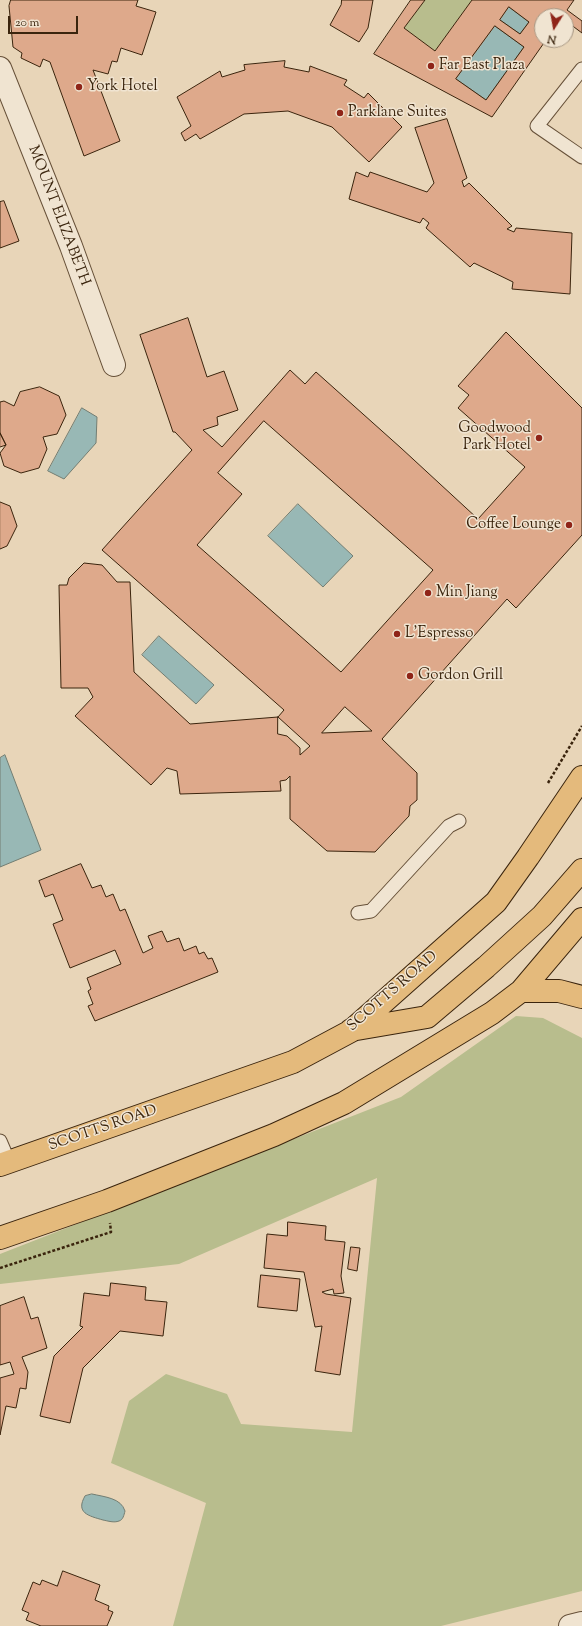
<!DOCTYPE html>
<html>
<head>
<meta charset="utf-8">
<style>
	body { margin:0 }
	#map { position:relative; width:582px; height:1626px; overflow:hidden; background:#e8d5b8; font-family:"Sorts Mill Goudy",serif }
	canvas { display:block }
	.north { position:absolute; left:534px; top:8px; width:40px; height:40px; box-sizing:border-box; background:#f0e4d1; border:1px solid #a79783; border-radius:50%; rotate:191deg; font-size:11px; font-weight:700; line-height:16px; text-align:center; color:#3a240d }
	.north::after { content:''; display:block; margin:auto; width:14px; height:18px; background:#8f2418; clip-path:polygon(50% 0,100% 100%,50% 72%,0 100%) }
	.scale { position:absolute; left:8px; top:16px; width:70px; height:18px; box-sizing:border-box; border:2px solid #3a240d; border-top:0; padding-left:5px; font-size:12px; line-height:14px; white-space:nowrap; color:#3a240d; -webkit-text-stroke:3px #f0e4d1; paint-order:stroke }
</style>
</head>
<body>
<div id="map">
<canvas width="582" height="1626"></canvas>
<div class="north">N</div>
<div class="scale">20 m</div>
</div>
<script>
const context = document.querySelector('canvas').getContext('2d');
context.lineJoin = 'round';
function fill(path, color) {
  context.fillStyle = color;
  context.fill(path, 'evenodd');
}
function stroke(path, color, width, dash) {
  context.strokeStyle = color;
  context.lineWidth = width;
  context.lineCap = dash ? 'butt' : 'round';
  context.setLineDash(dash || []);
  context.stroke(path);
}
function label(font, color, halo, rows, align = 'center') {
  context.font = font + ' "Sorts Mill Goudy",serif';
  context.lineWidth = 3;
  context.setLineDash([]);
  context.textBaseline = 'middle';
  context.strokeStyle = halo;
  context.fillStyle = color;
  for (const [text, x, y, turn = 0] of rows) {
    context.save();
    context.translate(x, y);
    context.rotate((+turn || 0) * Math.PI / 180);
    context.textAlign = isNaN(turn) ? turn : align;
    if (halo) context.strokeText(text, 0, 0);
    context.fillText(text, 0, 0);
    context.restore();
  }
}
fill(new Path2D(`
	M425 0H472L435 51 404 28Z
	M516 1016 543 1018 582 1038V1591L441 1626H173L206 1503 111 1463 129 1401 166 1374 227 1394 241 1424 352 1432 377 1178 179 1264 0 1284V1254L401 1097Z`), '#b8bd8d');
const water = new Path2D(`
	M509 7 529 22 520 34 500 20Z
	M495 26 524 47 486 100 456 79Z
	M82 408 97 417 96 443 64 479 48 471Z
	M298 504 353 556 323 587 268 536Z
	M159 636 214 685 196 704 142 655Z
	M5 755 41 850 0 867V758Z
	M92 1494C105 1497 121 1498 125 1511 124 1515 123 1520 119 1521 114 1523 108 1521 103 1520 89 1516 75 1513 85 1496Z`);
fill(water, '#98b8b5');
stroke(water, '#727d72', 1);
const building = new Path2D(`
	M11 0H138L136 6 156 12 142 55 121 48 117 62 112 61 108 74 93 70 120 141 84 156 50 62 43 59 40 67 21 58 22 53 13 47 9 6Z
	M342 0H373L368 28 359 42 330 25 341 5Z
	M411 0H425L404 28 435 51 472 0H574L567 10 582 21V33L566 21V16H542V40H546L492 117 374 54ZM509 7 529 22 520 34 500 20ZM495 26 524 47 486 100 456 79Z
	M285 61 284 67 309 72 310 66 347 80 344 85 364 98 368 93 402 127 369 162 332 127 288 111 244 114 200 139 196 134 185 141 181 133 191 126 177 97 220 71 222 77 245 70 244 65Z
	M447 119 467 178 462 181 464 187 469 183 512 226 507 229 514 232 516 228 572 233 570 294 512 289 513 282 474 263 470 267 426 228 429 223 423 218 420 223 349 199 356 172 368 177 370 172 427 192 434 183 415 128Z
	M4 201 19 241 0 248V202Z
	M188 318 207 377 224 371 238 410 217 417 218 425 203 430 222 447 290 370 305 384 316 372 401 448 478 519 525 467 458 408 469 395 458 386 506 332 582 408V535L516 608 507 599 382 739 417 773V800L410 806 409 816 375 852 327 851 290 819V776L286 780 280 781 281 791 180 794 177 771 167 768 151 785 75 716 93 697 88 688H61L59 585H67L69 578 84 563 102 565 117 582H130L134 672 190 724 278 717 284 710 102 550 192 450 175 432H173L140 335ZM264 421 433 570 341 672 197 545 242 494 218 473ZM345 707 372 731 322 733ZM278 717 310 746 300 755V748L287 736 278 734Z
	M40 387 59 396 66 415 57 434 43 437 47 449 39 468 21 473 4 466 0 453 6 445 0 433V402L4 401 14 406 20 392Z
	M0 433 6 445 0 447Z
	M0 502 10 506 17 526 7 546 0 549Z
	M81 864 92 888 101 885 106 897 113 894 120 911 125 909 143 953 153 948 148 936 162 931 167 942 179 938 184 951 196 946 199 954 204 952 208 959 212 958 218 972 95 1021 88 1006 93 1004 88 991 91 989 87 978 121 964 115 950 70 968 53 924 63 920 53 894 45 897 39 881Z
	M288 1222 326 1226 325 1240 345 1242 341 1276 344 1293 334 1294 333 1289 322 1292 326 1294 351 1298 340 1375 315 1371 322 1326 315 1327 304 1272 264 1268 267 1234 287 1236Z
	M351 1247 360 1248 357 1271 348 1269Z
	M261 1275 300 1279 297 1311 258 1307Z
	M111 1283 146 1287 145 1300 167 1302 163 1336 120 1331 83 1368 70 1423 40 1416 54 1356 83 1327 80 1326 84 1293 109 1296Z
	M24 1297 31 1319 38 1317 47 1348 22 1357 28 1372 26 1389 20 1388 16 1408 6 1406 0 1435V1378L14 1374 10 1362 0 1365V1306Z
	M63 1571 100 1585 95 1600 109 1606 108 1610 113 1612 107 1626H41L26 1620 29 1613 22 1610 33 1582 40 1585 42 1580 57 1586Z`);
fill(building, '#dea98b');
stroke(building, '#3a240d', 1);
const service = new Path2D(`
	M582 69 537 126 582 157
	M358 913 371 911 449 826 459 821
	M0 1141 9 1162`);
const minor = new Path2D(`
	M0 68 71 246 114 365
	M570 1626 582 1623`);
const primary = new Path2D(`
	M521 991H559L582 997
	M351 1030 427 1017 486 967 542 916 582 870
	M0 1165 293 1062 351 1031 496 902 528 857 582 777
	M0 1238 107 1201 274 1135 344 1103 492 1013 521 991 582 919`);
stroke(service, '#665038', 15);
stroke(minor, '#665038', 24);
stroke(primary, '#3a240d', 24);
stroke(new Path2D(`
	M548 783 582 726
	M0 1268 111 1232 110 1223`), '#3a240d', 2.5, [3, 2]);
stroke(service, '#f0e4d1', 13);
stroke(minor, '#f0e4d1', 22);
stroke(primary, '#e4ba7c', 22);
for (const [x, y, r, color] of [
	[431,66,4,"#8f2418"],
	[79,87,4,"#8f2418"],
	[340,113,4,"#8f2418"],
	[539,438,4,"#8f2418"],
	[569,525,4,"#8f2418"],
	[428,593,4,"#8f2418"],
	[397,634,4,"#8f2418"],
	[410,676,4,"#8f2418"]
]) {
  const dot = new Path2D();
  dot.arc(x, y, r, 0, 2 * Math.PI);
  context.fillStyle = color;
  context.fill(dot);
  stroke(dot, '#f0e4d1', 1.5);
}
label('15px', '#3a240d', '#f0e4d1', [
	["Far East Plaza",439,66],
	["York Hotel",87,87],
	["Parklane Suites",348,113],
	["Goodwood",531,429,"right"],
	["Park Hotel",531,446,"right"],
	["Coffee Lounge",561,525,"right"],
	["Min Jiang",436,593],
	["L'Espresso",405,634],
	["Gordon Grill",418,676]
], 'left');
label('15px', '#3a240d', '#f0e4d1', [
	["MOUNT ELIZABETH",58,216,69],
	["SCOTTS ROAD",393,992,-41],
	["SCOTTS ROAD",103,1129,-19]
]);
</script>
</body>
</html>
